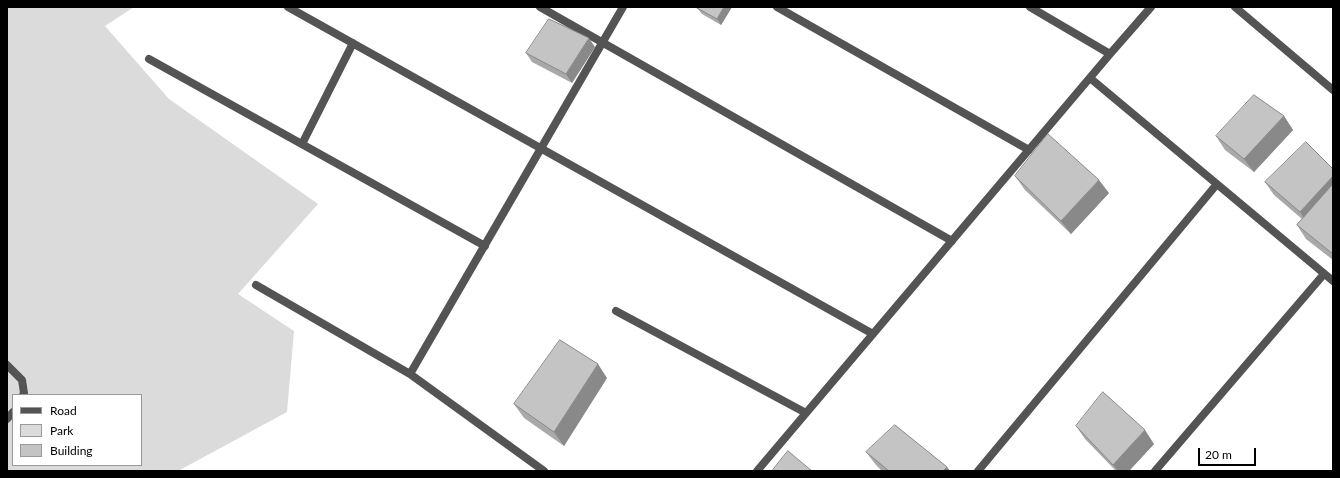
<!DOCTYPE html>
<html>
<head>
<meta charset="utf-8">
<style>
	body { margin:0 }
	#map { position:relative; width:1340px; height:478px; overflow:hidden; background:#fff; font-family:Lato,sans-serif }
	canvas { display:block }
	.frame { position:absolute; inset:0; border:8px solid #000; pointer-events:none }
	.legend { position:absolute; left:12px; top:394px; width:130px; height:72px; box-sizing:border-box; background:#fff; border:1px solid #999; margin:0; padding:5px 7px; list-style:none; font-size:12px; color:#000 }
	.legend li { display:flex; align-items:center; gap:8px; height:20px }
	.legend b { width:20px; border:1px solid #999 }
	.scale { position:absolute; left:1198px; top:448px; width:58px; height:18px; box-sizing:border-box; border:2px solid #000; border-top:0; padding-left:5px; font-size:12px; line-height:14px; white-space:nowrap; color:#000; -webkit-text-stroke:3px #fff; paint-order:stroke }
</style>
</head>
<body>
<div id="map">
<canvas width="1340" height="478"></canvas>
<div class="frame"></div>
<ul class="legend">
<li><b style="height:5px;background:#545454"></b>Road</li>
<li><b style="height:11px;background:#dbdbdb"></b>Park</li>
<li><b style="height:11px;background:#c4c4c4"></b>Building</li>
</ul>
<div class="scale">20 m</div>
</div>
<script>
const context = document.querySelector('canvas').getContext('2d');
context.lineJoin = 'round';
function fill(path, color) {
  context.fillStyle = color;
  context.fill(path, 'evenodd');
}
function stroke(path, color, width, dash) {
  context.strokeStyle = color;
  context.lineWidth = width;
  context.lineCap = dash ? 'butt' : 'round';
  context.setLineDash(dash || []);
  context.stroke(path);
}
fill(new Path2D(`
	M7 7H134L105 26 169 99 318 204 238 294 294 331 287 412 178 471H7ZM13 395H141V465H13Z`), '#dbdbdb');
stroke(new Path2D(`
	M7 365 22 380 24 393 23 395
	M7 419 13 412`), '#545454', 8);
stroke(new Path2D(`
	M288 7 873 334
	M540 7 952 241
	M777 7 1029 150
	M1030 7 1110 54
	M1235 7 1333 90
	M149 59 485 246
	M1090 78 1333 281
	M302 144 353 43
	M256 285 410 374
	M616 311 806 413
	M544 471 410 374 623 7
	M757 471 1110 54 1151 7
	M978 471 1217 184
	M1155 471 1324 274`), '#545454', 8);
fill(new Path2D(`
	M698 7H732L721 25 702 14 697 8Z
	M595 47 572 83 532 62 526 53Z
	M1284 116 1293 130 1254 172 1225 150 1216 136Z
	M1333 169V260L1306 239 1297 225 1302 219 1274 195 1265 182Z
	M1015 176 1109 193 1071 234 1025 190Z
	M607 378 564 446 524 418 514 404Z
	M1076 426 1154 444 1129 471H1116L1085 439Z
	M866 452 947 467 950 471H882L876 465Z`), '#a9a9a9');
fill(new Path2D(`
	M724 7H732L721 25 717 19Z
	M589 38 595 47 572 83 566 74Z
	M1284 116 1293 130 1254 172 1244 159Z
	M1333 176V200L1309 226 1300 212Z
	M1099 180 1109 193 1071 234 1061 221Z
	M598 364 607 378 564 446 554 432Z
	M1145 430 1154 444 1129 471H1118L1113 465Z
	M947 467 950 471H943Z`), '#898989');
const building = new Path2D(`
	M698 7H724L717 19 697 8Z
	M549 19 589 38 566 74 526 53Z
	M1254 95 1284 116 1244 159 1216 136Z
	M1048 134 1099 180 1061 221 1015 176Z
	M1306 142 1333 169V176L1300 212 1265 182Z
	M1333 184V254L1297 225Z
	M560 340 598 364 554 432 514 404Z
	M1103 392 1145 430 1113 465 1076 426Z
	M895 425 947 467 943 471H889L866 452Z
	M788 451 812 471H772Z`);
fill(building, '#c4c4c4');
stroke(building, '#898989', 1);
</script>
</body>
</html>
